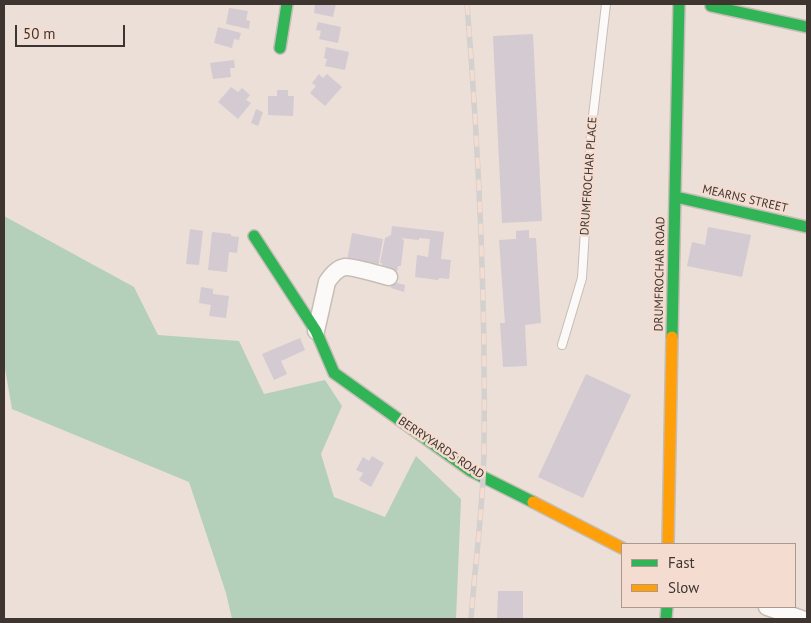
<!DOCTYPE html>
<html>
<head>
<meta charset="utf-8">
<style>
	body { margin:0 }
	#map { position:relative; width:811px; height:623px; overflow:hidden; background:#ecdfd8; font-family:"PT Sans",sans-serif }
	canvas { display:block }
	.frame { position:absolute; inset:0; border:5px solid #3e3531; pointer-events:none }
	.legend { position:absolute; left:621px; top:543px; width:175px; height:65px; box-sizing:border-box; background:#f4dcd0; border:1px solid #ab9990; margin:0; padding:6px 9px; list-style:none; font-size:15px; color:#3e3531 }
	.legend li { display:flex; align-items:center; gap:10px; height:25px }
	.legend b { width:25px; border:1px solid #ab9990 }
	.scale { position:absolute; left:15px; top:25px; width:110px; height:22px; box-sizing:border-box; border:2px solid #3e3531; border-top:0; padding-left:6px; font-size:15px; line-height:18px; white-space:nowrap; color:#3e3531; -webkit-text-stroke:4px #f4dcd0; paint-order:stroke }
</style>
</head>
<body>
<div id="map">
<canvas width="811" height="623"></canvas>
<div class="frame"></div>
<ul class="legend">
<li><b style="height:6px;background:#30b455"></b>Fast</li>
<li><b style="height:6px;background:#ff9f0a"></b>Slow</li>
</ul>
<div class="scale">50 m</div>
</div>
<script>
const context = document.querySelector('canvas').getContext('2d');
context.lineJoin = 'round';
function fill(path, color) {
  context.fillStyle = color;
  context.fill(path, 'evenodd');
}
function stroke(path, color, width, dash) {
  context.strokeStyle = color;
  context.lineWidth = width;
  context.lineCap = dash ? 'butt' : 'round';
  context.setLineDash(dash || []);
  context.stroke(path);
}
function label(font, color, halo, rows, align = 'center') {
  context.font = font + ' "PT Sans",sans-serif';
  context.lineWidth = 5;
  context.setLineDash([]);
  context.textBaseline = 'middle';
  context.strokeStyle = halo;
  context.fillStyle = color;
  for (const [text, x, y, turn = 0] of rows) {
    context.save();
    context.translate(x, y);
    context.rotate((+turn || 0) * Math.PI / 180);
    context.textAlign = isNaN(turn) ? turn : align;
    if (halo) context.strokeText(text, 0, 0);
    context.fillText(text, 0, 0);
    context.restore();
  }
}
fill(new Path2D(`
	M4 216 134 287 158 335 239 341 264 394 325 380 342 406 321 454 334 497 385 517 416 456 461 499 456 619H232L226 593 189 482 12 409 4 363Z`), '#b4d0ba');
fill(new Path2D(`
	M315 4H336L333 17 314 13Z
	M229 8 248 11 246 20 250 21 249 29 226 24Z
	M318 22 341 27 338 43 319 39 321 31 316 30Z
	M218 27 241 33 239 40 234 39 232 48 214 43Z
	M533 34 542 221 502 223 493 36Z
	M326 47 349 52 345 70 325 66 327 59 324 58Z
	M234 60 235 68H230L231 77 213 79 210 63Z
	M319 74 323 78 327 74 342 87 325 106 310 93 316 86 312 83Z
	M231 87 238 92 242 88 250 95 246 100 251 103 238 119 218 102Z
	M277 90H288V96H294L293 116 268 115V96H277Z
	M256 109 263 112 258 126 251 123Z
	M392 226 444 232 441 259 451 260 449 279 439 278 438 280 415 277 417 255 428 257 430 239 419 238V240L401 238 404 240 401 266H398L397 271 382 269V263H380L385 238 391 235Z
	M708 227 751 235 742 277 687 266 692 242 705 245Z
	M190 229 203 231 199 265 186 264Z
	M529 230V238H536L541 323 525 325 527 366 503 367 500 323H505L499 240 516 239V231Z
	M212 232 231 234V236L239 237 237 253 229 252 227 272 208 270Z
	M352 233 383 239 378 267 347 261Z
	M393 282 405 285 404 292 391 288Z
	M201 287 213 289V294L229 296 226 318 209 316 211 305 199 303Z
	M300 338 305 350 281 361 287 374 274 380 262 354Z
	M586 374 631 395 583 498 538 477Z
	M372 456 384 463 371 487 359 480 363 473 356 470 363 457 369 461Z
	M498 591H523V619H497Z`), '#d4cad1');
const lane = new Path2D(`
	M562 345 582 278 591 133 606 4`);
const street = new Path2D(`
	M316 331 327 282C331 276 337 268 345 267 352 266 381 275 389 277
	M767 607 802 619`);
const fast = new Path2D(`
	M711 6 807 27
	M280 48 287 4
	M676 197 807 227
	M254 236 316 331 334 373 471 471 533 502
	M672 337 679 4
	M666 619 667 607`);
const slow = new Path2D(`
	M533 502 622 548
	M668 544 672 337`);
stroke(lane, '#c6bdb7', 10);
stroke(street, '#c6bdb7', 19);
stroke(fast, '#c6bdb7', 14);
stroke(slow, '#c6bdb7', 14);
stroke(lane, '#fcfaf9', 8);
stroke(street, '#fcfaf9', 16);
stroke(fast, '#30b455', 11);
stroke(slow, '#ff9f0a', 11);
const rail = new Path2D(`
	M467 4C479 153 486 303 484 453 483 509 475 564 471 619`);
stroke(rail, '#d3d0ce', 5.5);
stroke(rail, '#f4dcd0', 4, [11]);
label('12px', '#3e3531', '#f4dcd0', [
	["DRUMFROCHAR PLACE",589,176,-86],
	["MEARNS STREET",745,199,13],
	["DRUMFROCHAR ROAD",660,274,-89],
	["BERRYYARDS ROAD",441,448,34]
]);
</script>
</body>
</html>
